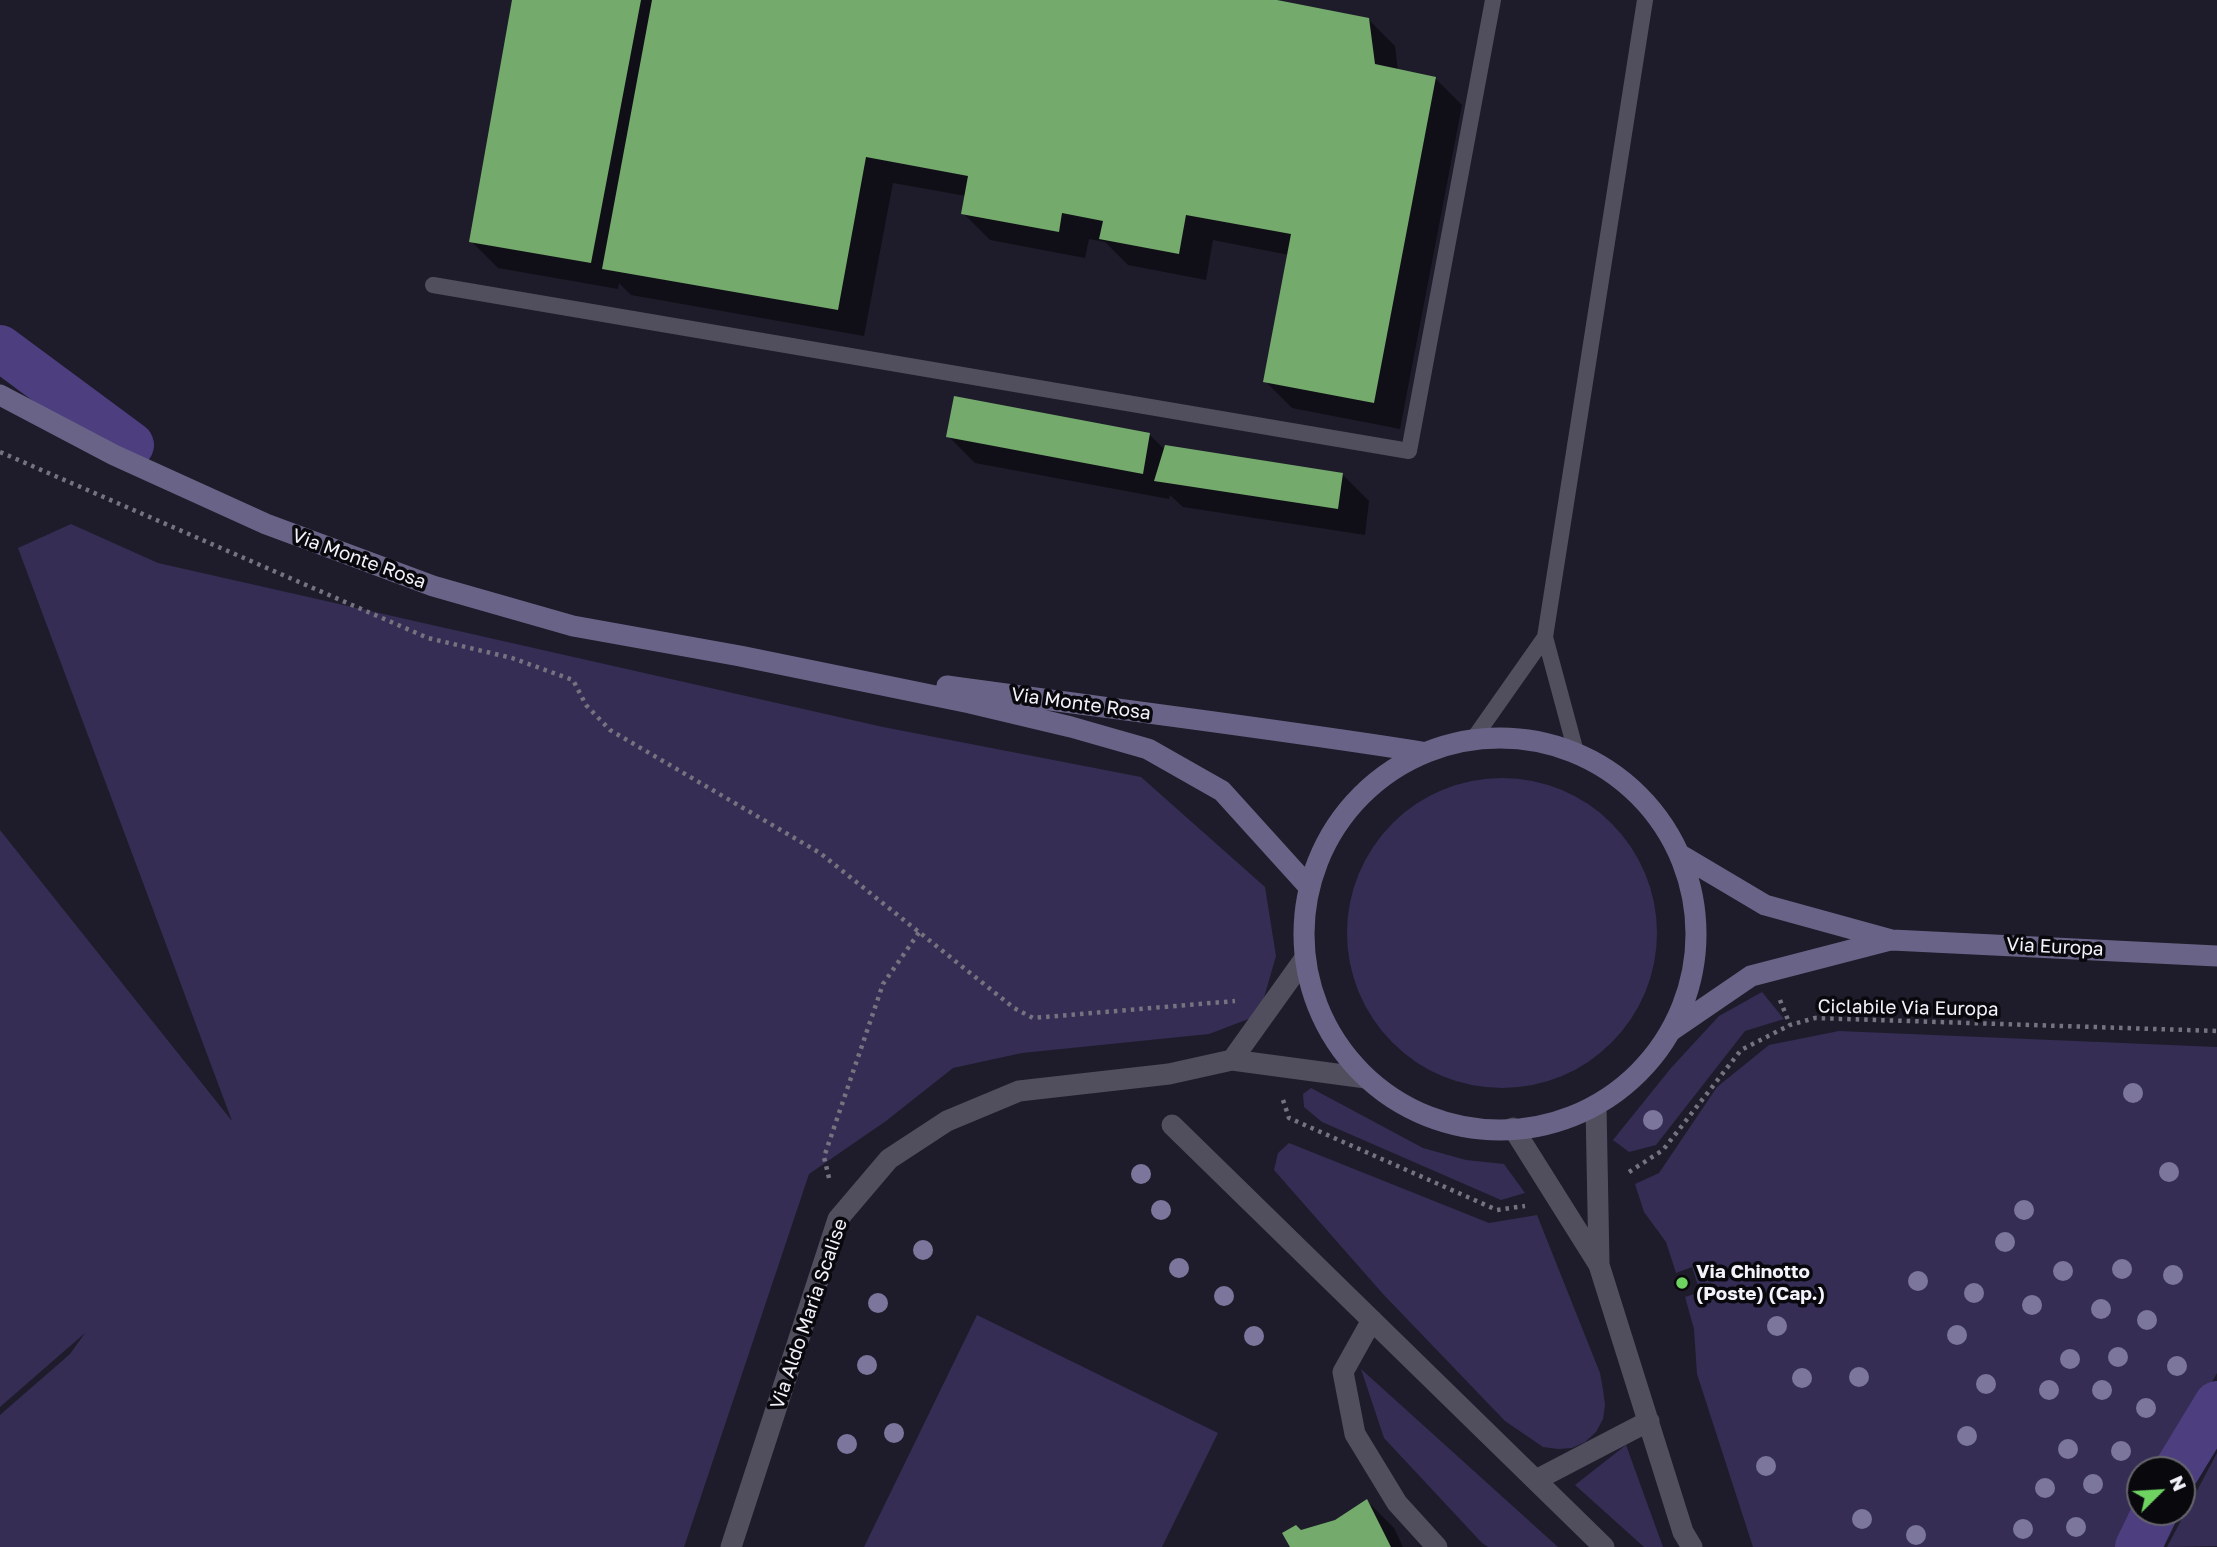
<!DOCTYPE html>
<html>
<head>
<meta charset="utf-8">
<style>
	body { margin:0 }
	#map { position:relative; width:2217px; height:1547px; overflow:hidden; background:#1e1c2a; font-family:"Golos Text",sans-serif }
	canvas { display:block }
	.north { position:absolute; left:2126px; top:1456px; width:70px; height:70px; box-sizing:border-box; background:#08080d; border:2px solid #66666c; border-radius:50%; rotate:66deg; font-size:19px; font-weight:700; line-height:28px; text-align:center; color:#f3f2fb }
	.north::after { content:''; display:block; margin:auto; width:24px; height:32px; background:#6ed360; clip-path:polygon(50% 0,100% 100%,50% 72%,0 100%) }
</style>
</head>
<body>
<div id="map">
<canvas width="2217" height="1547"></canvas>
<div class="north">N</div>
</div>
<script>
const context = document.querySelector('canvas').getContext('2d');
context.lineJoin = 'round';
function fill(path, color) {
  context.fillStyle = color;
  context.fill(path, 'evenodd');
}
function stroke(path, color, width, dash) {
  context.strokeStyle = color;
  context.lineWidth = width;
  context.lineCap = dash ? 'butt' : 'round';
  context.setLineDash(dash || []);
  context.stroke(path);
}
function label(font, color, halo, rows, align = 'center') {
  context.font = font + ' "Golos Text",sans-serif';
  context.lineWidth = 7;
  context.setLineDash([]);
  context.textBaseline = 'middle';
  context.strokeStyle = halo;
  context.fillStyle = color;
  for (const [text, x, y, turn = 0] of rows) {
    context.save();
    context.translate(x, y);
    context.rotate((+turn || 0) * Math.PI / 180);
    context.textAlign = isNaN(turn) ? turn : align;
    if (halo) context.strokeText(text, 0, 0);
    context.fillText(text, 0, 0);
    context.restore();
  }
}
fill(new Path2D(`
	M71 524 158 563 883 727 1141 777 1265 887 1276 956 1259 1015 1209 1034 1022 1053 953 1068 886 1121 809 1174 684 1547H0V1415L70 1354 85 1333 0 1407V830L232 1121 18 548Z
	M1347 933a155 155 0 1 1 310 0a155 155 0 1 1-310 0Z
	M1762 992 1784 1019 1745 1031 1656 1145 1629 1152 1613 1140 1671 1068 1719 1016Z
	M1839 1031 2217 1047V1373L2162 1470H2140V1509L2119 1547H1753L1697 1374 1694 1329 1685 1297 1700 1292 1692 1267 1676 1273 1666 1242 1644 1212 1635 1184 1659 1173 1717 1087 1769 1045Z
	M1311 1088 1423 1148 1466 1160 1504 1164 1525 1193 1501 1200 1322 1122 1304 1107 1303 1094Z
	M1289 1143 1489 1223 1537 1215 1600 1373 1603 1390 1605 1405 1603 1419 1596 1432 1585 1442 1572 1448 1558 1449 1543 1447 1505 1421 1383 1294 1274 1170 1278 1153Z
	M977 1315 1218 1433 1162 1547H864Z
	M1361 1369 1558 1547H1488L1482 1543 1384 1438Z
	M1626 1445 1663 1547H1644L1575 1485Z
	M2217 1453V1546L2167 1547Z`), '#352d54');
fill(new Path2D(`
	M514 0H1267L1368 19 1395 46 1398 71 1435 78 1462 105 1400 429 1292 408 1265 381 1289 255 1213 240 1206 280 1128 265 1105 242 1089 239 1085 258 990 240 963 213 966 196 893 183 864 336 631 295 619 283 618 289 498 268 471 241Z
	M1149 434 1165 450 1342 474 1369 501 1365 535 1183 507 1170 495 1169 499 975 463 948 436Z
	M1367 1501 1394 1528 1403 1547H1292L1301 1532 1335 1522Z`), '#0007');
stroke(new Path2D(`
	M0 348 131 445
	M2177 1470 2217 1404
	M2138 1547 2155 1512`), '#4d3e80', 46);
fill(new Path2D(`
	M512 0H641L591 263 469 242Z
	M652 0H1277L1369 18 1375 64 1436 77 1374 403 1263 382 1291 234 1186 215 1179 254 1099 239 1103 221 1062 213 1059 232 961 214 968 176 866 157 838 310 602 269Z
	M954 396 1150 433 1143 474 946 437Z
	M1165 445 1343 473 1338 509 1154 481Z
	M1367 1499 1391 1547H1290L1282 1533 1296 1525 1301 1530 1335 1520Z`), '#74aa6c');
stroke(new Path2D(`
	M0 452 428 638 512 658 573 680 586 705 610 730 820 853 1014 1008 1033 1018 1235 1001
	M1780 1000 1790 1025
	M1283 1100 1289 1118 1497 1210 1525 1206
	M1629 1172 1663 1150 1741 1050 1790 1025 1815 1018 2217 1031
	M829 1178 824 1157 883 984 920 931`), '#74737f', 4.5, [3.5, 5]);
stroke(new Path2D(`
	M433 285 1409 451 1493 0
	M1474 738 1545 637
	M1576 752 1545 637 1645 0`), '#514f5e', 16);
stroke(new Path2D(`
	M1232 1060 1305 958
	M1596 1106 1599 1263
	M1172 1125 1604 1547
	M1513 1128 1599 1265 1683 1532 1692 1547
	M1372 1320 1343 1372 1355 1434 1397 1503 1437 1547
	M1536 1480 1649 1421
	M731 1547 838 1219 889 1159 947 1121 1019 1091 1169 1074 1232 1060 1366 1078`), '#514f5e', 21);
stroke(new Path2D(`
	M0 395 114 455 266 524 433 586 573 626 740 656 970 703 1071 727 1148 749 1222 791 1308 886
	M947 686C1105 708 1264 727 1422 752
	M1304 934a196 196 0 1 1 392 0a196 196 0 1 1-392 0Z
	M1679 854 1765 905 1892 940 2217 956
	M1672 1030 1751 976 1890 940`), '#696487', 21);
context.fillStyle = '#7c769d';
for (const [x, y] of [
	[2133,1093],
	[1653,1120],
	[2169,1172],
	[1141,1174],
	[1161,1210],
	[2024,1210],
	[2005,1242],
	[923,1250],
	[1179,1268],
	[2122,1269],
	[2063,1271],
	[2173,1275],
	[1918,1281],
	[1974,1293],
	[1224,1296],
	[878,1303],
	[2032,1305],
	[2101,1309],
	[2147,1320],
	[1777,1326],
	[1957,1335],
	[1254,1336],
	[2118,1357],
	[2070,1359],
	[867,1365],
	[2177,1366],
	[1859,1377],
	[1802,1378],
	[1986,1384],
	[2049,1390],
	[2102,1390],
	[2146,1408],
	[894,1433],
	[1967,1436],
	[847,1444],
	[2068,1449],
	[2121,1451],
	[1766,1466],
	[2093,1484],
	[2045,1488],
	[1862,1519],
	[2076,1527],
	[2023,1529],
	[1916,1535]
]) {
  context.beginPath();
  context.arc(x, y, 10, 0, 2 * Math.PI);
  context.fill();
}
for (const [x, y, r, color] of [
	[1682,1283,7,"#6ed360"]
]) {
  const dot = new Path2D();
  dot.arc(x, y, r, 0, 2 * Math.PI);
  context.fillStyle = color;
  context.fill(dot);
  stroke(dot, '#08080d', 2.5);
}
label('19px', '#f3f2fb', '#08080d', [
	["Via Monte Rosa",359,559,20],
	["Via Monte Rosa",1081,704,8],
	["Via Europa",2055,947,3],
	["Ciclabile Via Europa",1908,1008,1],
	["Via Aldo Maria Scalise",809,1314,-71]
]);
label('bold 19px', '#f3f2fb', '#08080d', [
	["Via Chinotto",1696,1272],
	["(Poste) (Cap.)",1696,1294]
], 'left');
</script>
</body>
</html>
